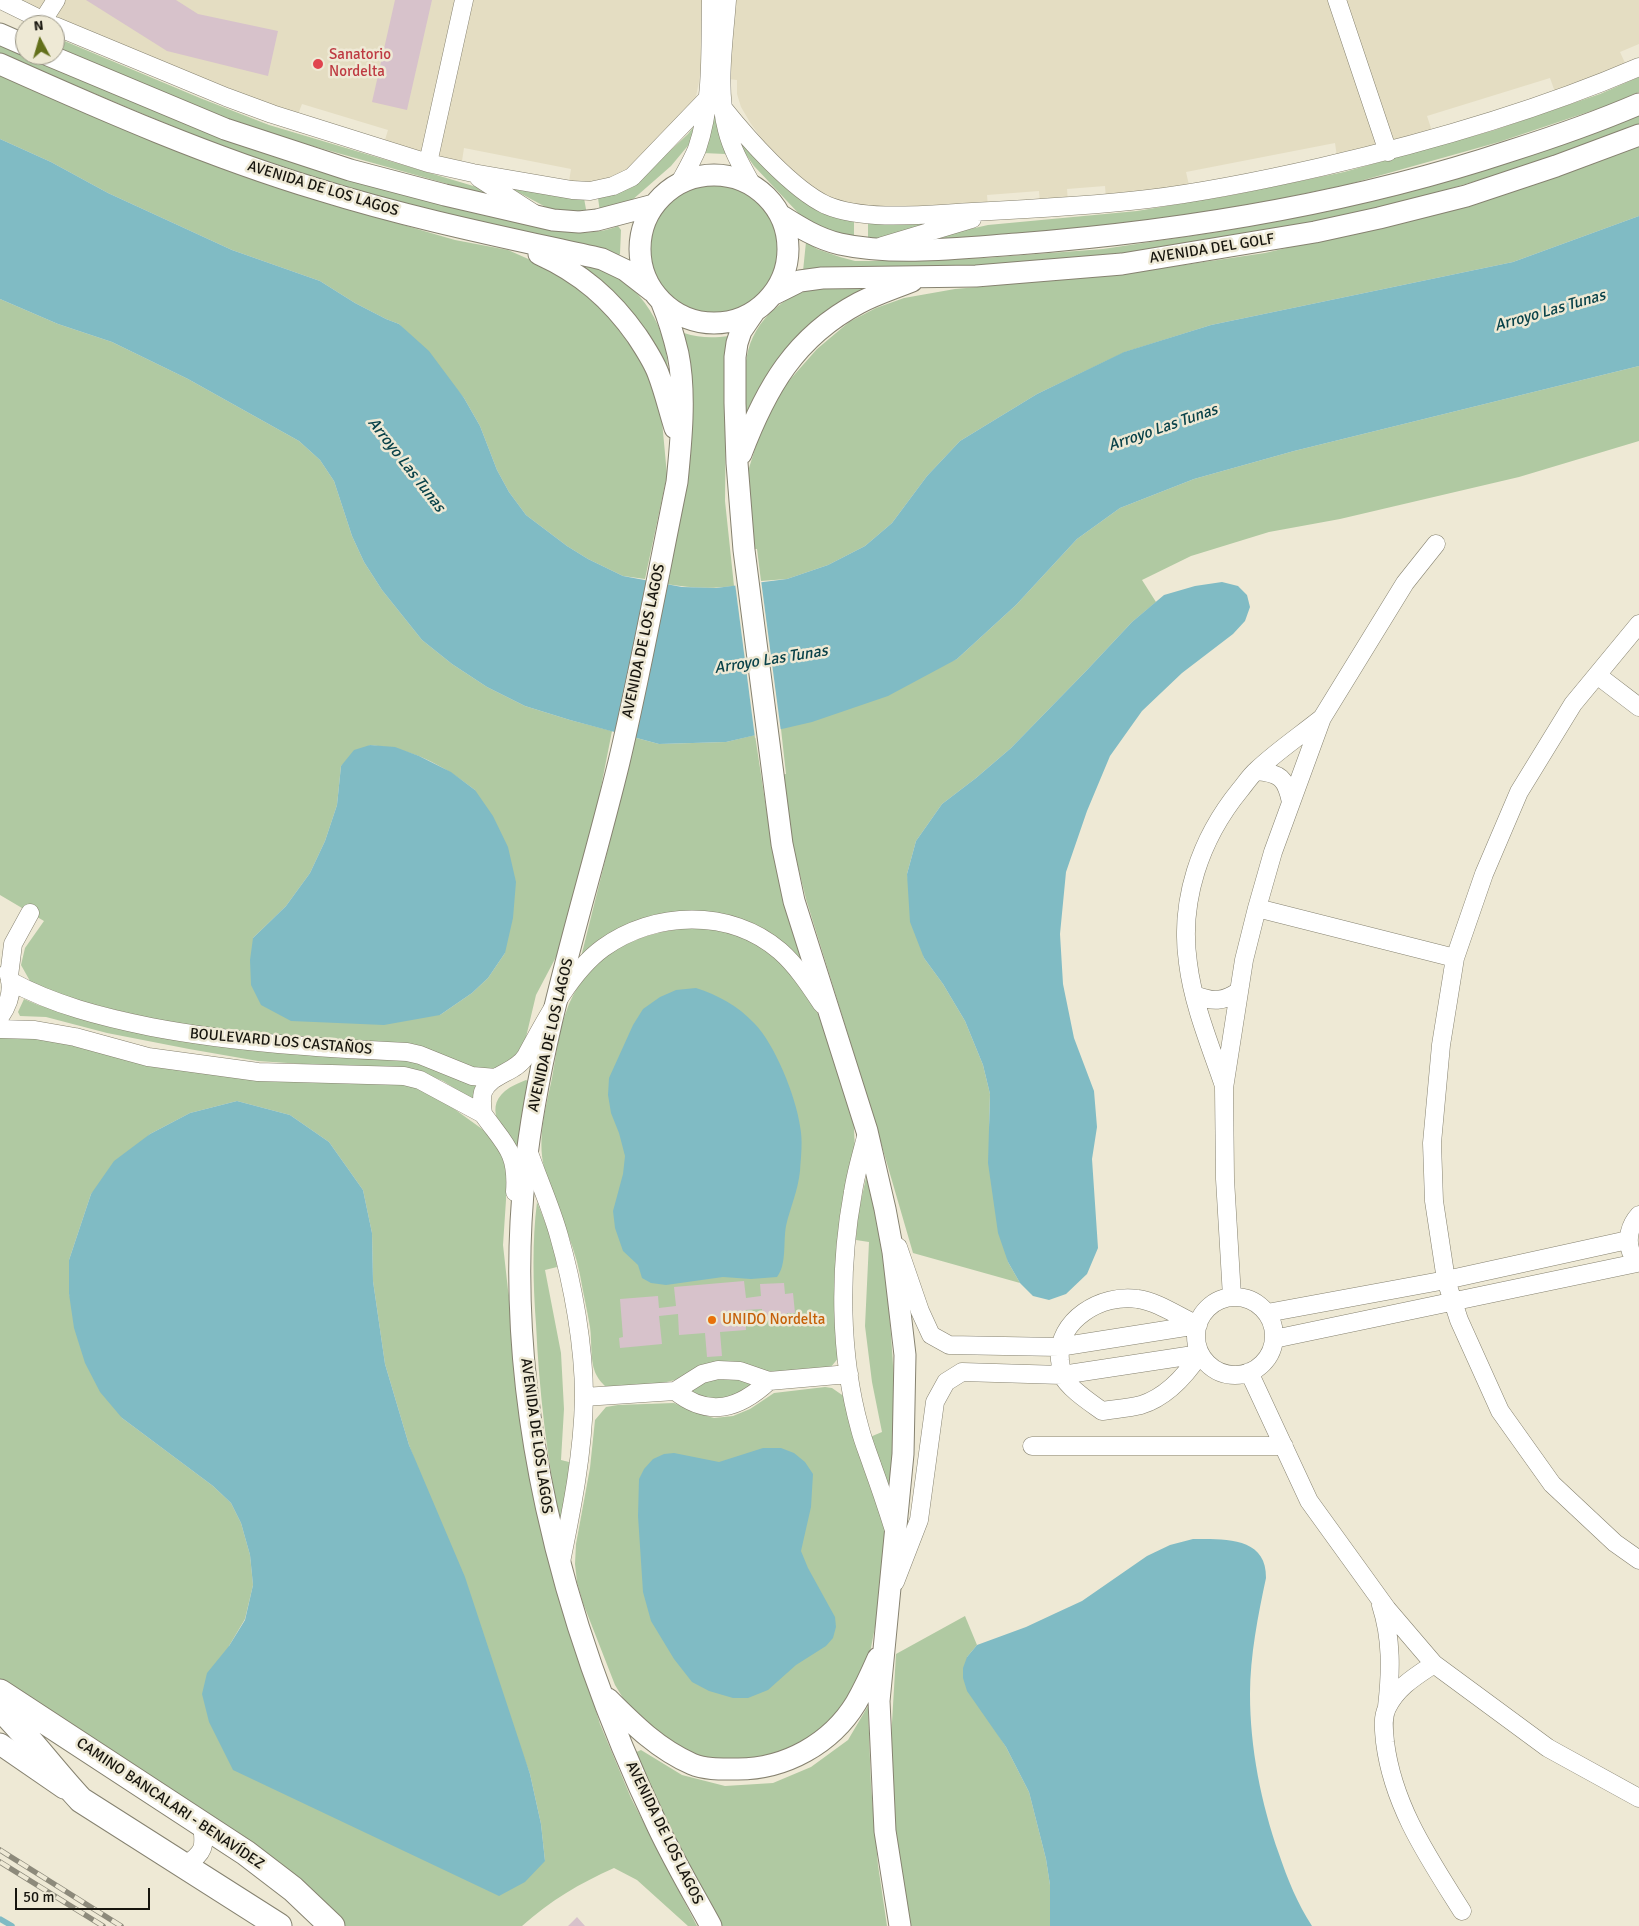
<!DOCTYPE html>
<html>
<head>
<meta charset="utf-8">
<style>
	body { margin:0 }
	#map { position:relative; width:1639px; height:1926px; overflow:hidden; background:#eee9d5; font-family:Signika,sans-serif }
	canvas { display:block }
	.north { position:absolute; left:15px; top:15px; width:50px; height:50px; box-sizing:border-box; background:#eee9d5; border:1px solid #989485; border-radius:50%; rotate:354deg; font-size:14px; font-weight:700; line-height:20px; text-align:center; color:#17150e }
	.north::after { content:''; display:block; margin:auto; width:18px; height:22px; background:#63701b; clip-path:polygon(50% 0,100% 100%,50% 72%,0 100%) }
	.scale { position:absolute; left:15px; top:1888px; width:135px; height:22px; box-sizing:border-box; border:2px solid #17150e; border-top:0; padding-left:6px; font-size:15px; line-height:18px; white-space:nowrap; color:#17150e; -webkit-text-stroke:4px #eee9d5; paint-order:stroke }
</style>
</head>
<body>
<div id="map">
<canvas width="1639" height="1926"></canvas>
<div class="north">N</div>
<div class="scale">50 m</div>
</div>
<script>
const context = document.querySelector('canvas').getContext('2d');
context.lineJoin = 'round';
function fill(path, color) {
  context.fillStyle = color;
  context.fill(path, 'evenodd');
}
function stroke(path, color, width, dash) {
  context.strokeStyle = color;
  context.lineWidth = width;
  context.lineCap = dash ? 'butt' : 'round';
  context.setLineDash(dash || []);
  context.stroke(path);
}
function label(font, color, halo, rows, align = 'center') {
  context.font = font + ' Signika,sans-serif';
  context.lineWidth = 5;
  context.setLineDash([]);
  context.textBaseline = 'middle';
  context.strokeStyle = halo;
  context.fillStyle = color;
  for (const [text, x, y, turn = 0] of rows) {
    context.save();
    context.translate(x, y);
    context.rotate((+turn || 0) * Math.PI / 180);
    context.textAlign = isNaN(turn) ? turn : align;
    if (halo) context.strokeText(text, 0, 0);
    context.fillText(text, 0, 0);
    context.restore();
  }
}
fill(new Path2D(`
	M18 0H1639V44L1620 52 1626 65 1555 92 1550 78 1427 116 1432 131 1337 157 1335 143 1186 172 1189 185 1106 199 1105 186 1067 189 1068 202 1040 204 1039 191 987 195 988 207 878 209 842 203 809 187 770 150 751 124 741 107 737 94V80L700 76 695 102 628 172 591 184 569 181 571 169 464 148 462 161 403 149 384 143 388 130 302 104 297 117 186 75Z`), '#e4ddc2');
fill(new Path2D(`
	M55 37 200 98 269 125 480 188 501 199 270 134 197 108 55 47Z
	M0 42C49 67 102 87 153 108 267 153 382 194 503 219 539 227 582 241 618 226L621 230 620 254 618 256 372 198 239 154 0 54Z
	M0 75 162 143 331 204 455 240 508 250 569 277 597 301 638 356 649 375 662 421 667 475 645 579 623 576 588 559 567 546 526 515 509 492 497 470 480 426 464 398 399 324 386 319 355 303 320 281 232 250 108 193 51 162 0 139Z
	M1639 77V92L1606 106 1499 142 1346 185 1235 208 1139 224 1021 236 926 239 988 225 1137 211 1233 195 1344 172 1495 130 1600 94Z
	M716 95 727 153 725 154 703 153Z
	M1639 114V124L1608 138 1503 173 1388 207 1282 230 1103 259 985 268 803 271 806 242 817 249 840 257 855 261H871L984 258 1103 249 1224 231 1281 220 1386 196Z
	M698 121 696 136 671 166 631 201 600 212 598 198 636 183 688 134Z
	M733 136 820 209 854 222V241L836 235 802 217 754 166Z
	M1639 143V216L1513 262 1211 325 1125 352 1037 394 960 441 927 476 892 523 865 546 828 565 787 579 761 581 757 549H750L745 505 749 468 765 417 779 392 817 349 849 322 876 308 904 298 955 289 1122 274 1265 253 1346 234Z
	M648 248a66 66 0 1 1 132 0a66 66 0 1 1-132 0Z
	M503 184 584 198 587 215 555 212Z
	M868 223 899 225 941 223 868 243Z
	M571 261C580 263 590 264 598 267 642 284 669 329 668 375Z
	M877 288 851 305 745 416C744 373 740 337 777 307 787 298 802 291 815 289 835 286 857 288 877 288Z
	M0 299 58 324 112 342 188 379 299 441 320 460 334 481 352 536 364 562 382 590 422 640 452 664 487 687 525 706 570 720 612 731 592 833 566 938 536 995 522 1054 494 1074 269 1035 165 1022 55 995 30 981 21 965 25 948 44 921 0 895ZM370 745C414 749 441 764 475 790L505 953 488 978 472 993 440 1015 253 938 286 906 310 873 325 841 337 805 341 766Z
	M684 333C699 338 713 338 729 336L726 413 725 501 734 586C711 589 689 588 666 584L682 334Z
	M1639 366V441L1519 477 1340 519 1269 532 1191 556 1142 580 1156 602 1132 622 1087 670 1011 748 976 778 942 804 916 841 907 874 924 958 943 984 965 1021 983 1065 990 1094 989 1123 1008 1262 1020 1283 913 1253 872 1112 806 899 791 838 780 775 786 774 781 729 957 659 1016 605 1077 539 1120 508 1194 479 1294 451Z
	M755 735 770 834 785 900 803 961 798 960 786 945 752 923 719 913H684L581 957 609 845 633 737 659 744 726 742Z
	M690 928 715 930 740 936 758 944 777 957 808 991 820 1019 848 1094 853 1111 855 1149 840 1356 830 1368 782 1373 760 1370H698L675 1380 654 1385 606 1387C601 1382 598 1379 595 1372 590 1359 592 1341 590 1327 587 1310 583 1292 580 1275 573 1238 553 1204 544 1167 537 1138 546 1107 552 1078 556 1057 558 1035 565 1015 584 957 632 933 690 928Z
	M24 999 38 1005 109 1025 424 1063 479 1087 475 1101 443 1081 421 1072 258 1061 189 1049 107 1033 46 1017 20 1016 18 1012Z
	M22 1035 358 1081 405 1085 425 1091 446 1103 489 1134 503 1152 506 1172V1200L503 1245 508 1290 575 1643 600 1724 631 1798 697 1926H688L637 1880 614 1868C580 1883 550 1901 522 1926H343L0 1686V1037ZM237 1101 290 1115 329 1142 363 1190 372 1233 373 1281 385 1364 409 1445 530 1774 541 1824 545 1861 229 1646 245 1619 253 1585 250 1555 241 1523 231 1503 213 1486 122 1418 69 1294V1260L91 1194 150 1134 190 1113Z
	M526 1080 528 1081 518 1154C506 1136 482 1110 505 1091 511 1086 519 1083 526 1080Z
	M867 1173C883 1242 891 1313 894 1385 895 1421 893 1458 893 1495L882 1470 870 1437 882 1432 872 1382 865 1326 869 1242 856 1240 857 1219Z
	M537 1202 554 1245 557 1267 545 1270 561 1353 564 1409 561 1460 573 1463 560 1524C547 1458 539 1391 536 1324 533 1283 532 1242 537 1202Z
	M719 1376 750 1381 752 1386 730 1399H701L690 1391 691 1387Z
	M825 1387 832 1388 845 1397 887 1533V1565L869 1658 857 1690 817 1737 758 1760 712 1759 698 1755 671 1743 629 1708 615 1685 583 1603 577 1582 575 1564 576 1544 590 1468 595 1420 606 1407 618 1405 674 1403 696 1413 714 1418 733 1416 750 1409 774 1393Z
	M965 1616 977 1645 967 1657 992 1725 1006 1747 1029 1792 1046 1859 1050 1885V1926H907L897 1855 890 1757 896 1654Z
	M868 1706 871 1786 878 1865 887 1926H722L689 1865 634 1753 641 1750 682 1775 725 1786 773 1783 811 1767 848 1740Z`), '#b0c9a2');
fill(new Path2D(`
	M0 139 51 162 108 193 232 250 320 281 355 303 386 319 399 324 429 351 464 398 480 426 497 470 509 492 526 515 567 546 588 559 623 576 682 587 716 588 787 579 828 565 865 546 892 523 927 476 960 441 1037 394 1124 352 1211 325 1513 262 1639 216V366L1294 451 1194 479 1120 508 1077 539 1016 605 957 659 888 696 812 722 726 742 659 744 570 720 525 706 487 687 452 664 422 640 382 590 364 562 352 536 334 481 320 460 299 441 188 379 112 342 58 324 0 299Z
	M1222 582 1238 586 1247 595 1250 607 1245 621 1233 634 1182 673 1142 711 1110 756 1087 811 1066 872 1060 934 1063 984 1074 1038 1094 1091 1097 1127 1092 1159 1098 1248 1087 1274 1066 1294 1049 1300 1033 1296 1020 1283 1008 1262 998 1233 988 1163 990 1094 983 1065 965 1021 943 984 924 958 910 922 907 874 916 841 942 804 976 778 1011 748 1087 670 1132 622 1164 595 1195 586Z
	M370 745 395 747 419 756 451 772 475 790 493 816 508 847 516 882 513 918 505 953 488 978 472 993 440 1015 384 1025 291 1021 261 1005 251 985 250 960 253 938 286 906 310 873 325 841 337 805 341 766 354 750Z
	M696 988C718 995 738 1006 754 1023 775 1044 796 1097 800 1126 803 1140 801 1157 800 1171 798 1191 790 1208 786 1226 783 1243 787 1264 777 1277L751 1279 723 1277 666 1285 651 1283 642 1278 638 1265 623 1251 615 1228 613 1211 623 1174 625 1156 619 1133 611 1113 608 1095 609 1078 633 1025 643 1009 660 997 676 990Z
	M237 1101 290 1115 329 1142 363 1190 372 1233 373 1281 385 1364 409 1445 465 1577 530 1774 541 1824 545 1861 525 1882 499 1896 233 1770 209 1722 202 1694 207 1673 229 1646 245 1620 253 1585 250 1555 241 1523 231 1503 213 1486 122 1418 100 1392 85 1363 74 1328 69 1294V1260L91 1194 114 1161 150 1134 190 1113Z
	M763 1448H781L794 1453 805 1462 813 1474 811 1507 801 1551 808 1568 835 1617 836 1627 833 1638 826 1646 796 1665 768 1690 748 1698H733L709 1691 692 1682 674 1659 651 1621 643 1592 638 1516 639 1479 644 1469 653 1459 664 1454 674 1453 719 1462Z
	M1193 1539C1223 1539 1267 1536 1266 1578 1258 1615 1250 1656 1250 1694 1250 1748 1261 1803 1279 1854 1287 1878 1298 1905 1312 1926H1050V1885L1046 1859 1029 1792 1006 1747 967 1691 963 1678V1668L967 1657 977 1645 1026 1627 1056 1613 1082 1601 1147 1556 1170 1545Z`), '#80bbc4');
fill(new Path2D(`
	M761 580 781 732 755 738 735 583Z`), '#eee9d5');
stroke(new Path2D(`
	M0 1919 12 1926`), '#80bbc4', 5.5);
fill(new Path2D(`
	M86 0H176L198 14 278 31 268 76 167 51Z
	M395 0H432L407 110 372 102Z
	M744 1281 746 1298 761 1296 760 1284 784 1283 785 1294 793 1293 795 1313H787V1319L763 1321 762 1309 745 1310 746 1330 720 1332 722 1356 707 1357 705 1333 679 1335 678 1314 659 1316 662 1344 620 1348 619 1338 623 1337 620 1299 658 1296 659 1308 676 1306 674 1287Z
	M577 1917 585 1926H568Z`), '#d7c2cb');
const minor = new Path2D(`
	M1 0 52 25
	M727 0C724 42 716 88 727 130 732 150 742 167 752 185
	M1337 0 1388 152
	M40 25 56 0
	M55 26 226 97 272 114 428 163 473 173 572 190 590 191 613 186 632 177 708 98
	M723 108C747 138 792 189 826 205 866 222 929 214 972 212 1031 209 1089 206 1148 199 1206 192 1264 180 1321 167 1429 142 1537 111 1639 67
	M428 163 464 0
	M479 178 533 213
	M679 184C685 173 692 161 697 149 713 102 710 50 711 0
	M882 246 972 219
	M1639 624 1573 704 1519 792 1484 874 1455 958 1441 1045 1432 1143 1434 1201 1446 1280 1459 1320 1500 1411 1552 1484 1615 1543 1639 1560
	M1597 675 1639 707
	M1256 771C1280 773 1286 778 1291 802
	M1257 908 1455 958
	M9 976 13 944 30 913
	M10 981C54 1005 102 1017 151 1027 235 1043 321 1048 407 1052L420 1055 472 1076 496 1078
	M1195 995C1212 1002 1224 1002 1239 991
	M0 1017C9 1004 14 988 8 972
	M0 1029 35 1030 75 1037 148 1057 258 1072 404 1076 420 1080 483 1114
	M1223 1083C1210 1045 1193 1004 1188 963 1179 901 1200 839 1240 790 1245 784 1250 776 1257 770 1277 751 1301 735 1322 718
	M867 1133C862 1153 856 1172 853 1192 839 1268 839 1354 860 1429 863 1441 868 1453 872 1465 880 1487 887 1508 894 1530
	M528 1150C538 1179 551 1207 559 1236 573 1285 584 1346 584 1397 583 1453 572 1508 561 1562
	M515 1192C518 1151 504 1144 483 1114 482 1107 481 1099 483 1092 490 1074 516 1073 526 1056 545 1021 570 972 603 948 654 911 730 908 780 951 797 966 810 986 822 1004
	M898 1247 920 1311 931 1335 949 1345 1059 1347 1198 1325
	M1631 1252C1626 1239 1630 1225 1639 1215
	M1232 1297 1225 1179 1224 1088 1244 960 1257 908 1273 852 1322 718 1405 583 1436 544
	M1196 1336a39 39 0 1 1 78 0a39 39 0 1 1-78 0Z
	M1267 1313 1446 1280 1628 1240
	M1198 1325C1179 1317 1159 1302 1138 1299 1102 1293 1056 1320 1060 1360 1061 1364 1060 1371 1062 1375 1068 1388 1091 1403 1102 1411 1115 1409 1129 1408 1141 1405 1167 1397 1186 1375 1200 1354
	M1274 1339 1637 1263
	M1249 1372 1309 1501 1387 1609 1434 1664 1548 1748 1639 1798
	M769 1381C739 1409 709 1418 675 1391L702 1374 718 1370 740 1371 769 1381 849 1374
	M584 1397 675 1391
	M1032 1446H1284
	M895 1582 919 1520 935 1402 946 1382 962 1372 1062 1375 1200 1354
	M1381 1605C1392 1639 1391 1672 1387 1707
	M1434 1664C1416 1676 1397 1687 1387 1708 1382 1718 1384 1730 1385 1742 1393 1806 1428 1857 1462 1911
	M185 1866C205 1851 205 1848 202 1824`);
const tertiary = new Path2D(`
	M0 34 25 45
	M48 55 225 129 350 170 445 195 553 220 579 222 597 220 654 205
	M0 64C105 111 210 157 320 190 413 219 508 238 602 259L625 270 652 291
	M640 249a74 74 0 1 1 148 0a74 74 0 1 1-148 0Z
	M780 215C799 227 818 239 840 244 895 256 961 248 1017 244 1184 231 1350 204 1510 151 1554 137 1597 122 1639 104
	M539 254C581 273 611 299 637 336 645 348 653 360 658 373 665 391 669 409 675 428
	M774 294 800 281 822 278 976 276 1122 264 1315 232 1379 218 1466 196 1556 166 1639 135
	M662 303C669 320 674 337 678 354 686 393 681 443 677 482 658 575 641 669 619 762 586 898 540 1032 525 1172 501 1395 562 1626 658 1827 674 1861 693 1893 711 1926
	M754 312 741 331 737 343 735 357V403L737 463 744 550 782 844 794 901 867 1131 885 1209 893 1252 905 1355 903 1454 879 1701 885 1831 900 1926
	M741 454C766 388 795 337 859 303 876 294 895 288 912 281
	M608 1699C634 1725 658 1749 692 1764 706 1770 723 1769 738 1769 785 1769 831 1744 856 1703 864 1689 871 1674 878 1658
	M0 1744 64 1788`);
const secondary = new Path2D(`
	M0 1692 246 1853 293 1889 332 1926
	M0 1708C29 1737 53 1770 81 1800L279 1926`);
stroke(minor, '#868270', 19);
stroke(tertiary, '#868270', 23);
stroke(secondary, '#868270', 27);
stroke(minor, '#fff', 18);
stroke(tertiary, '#fff', 21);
stroke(secondary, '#fff', 25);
const rail = new Path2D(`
	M0 1850 121 1926
	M0 1862 103 1926`);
stroke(rail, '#8d8a7b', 5.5);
stroke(rail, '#eee9d5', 4, [11]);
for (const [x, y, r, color] of [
	[318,64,6,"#e0444e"],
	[712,1320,5,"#e8710a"]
]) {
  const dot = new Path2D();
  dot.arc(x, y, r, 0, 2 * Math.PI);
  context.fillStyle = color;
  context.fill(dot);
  stroke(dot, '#eee9d5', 2);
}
label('15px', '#be3a42', '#eee9d5', [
	["Sanatorio",329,55],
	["Nordelta",329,72]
], 'left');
label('15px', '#17150e', '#eee9d5', [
	["AVENIDA DE LOS LAGOS",323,189,17],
	["AVENIDA DEL GOLF",1212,249,-9],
	["AVENIDA DE LOS LAGOS",644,641,-78],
	["AVENIDA DE LOS LAGOS",551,1035,-77],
	["BOULEVARD LOS CASTAÑOS",281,1042,5],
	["AVENIDA DE LOS LAGOS",536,1436,82],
	["CAMINO BANCALARI - BENAVÍDEZ",170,1804,34],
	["AVENIDA DE LOS LAGOS",664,1833,64]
]);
label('15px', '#c56008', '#eee9d5', [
	["UNIDO Nordelta",722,1320]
], 'left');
label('italic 16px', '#094249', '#eee9d5', [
	["Arroyo Las Tunas",1550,311,-16],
	["Arroyo Las Tunas",1163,428,-19],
	["Arroyo Las Tunas",406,465,52],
	["Arroyo Las Tunas",771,660,-9]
]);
</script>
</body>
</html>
